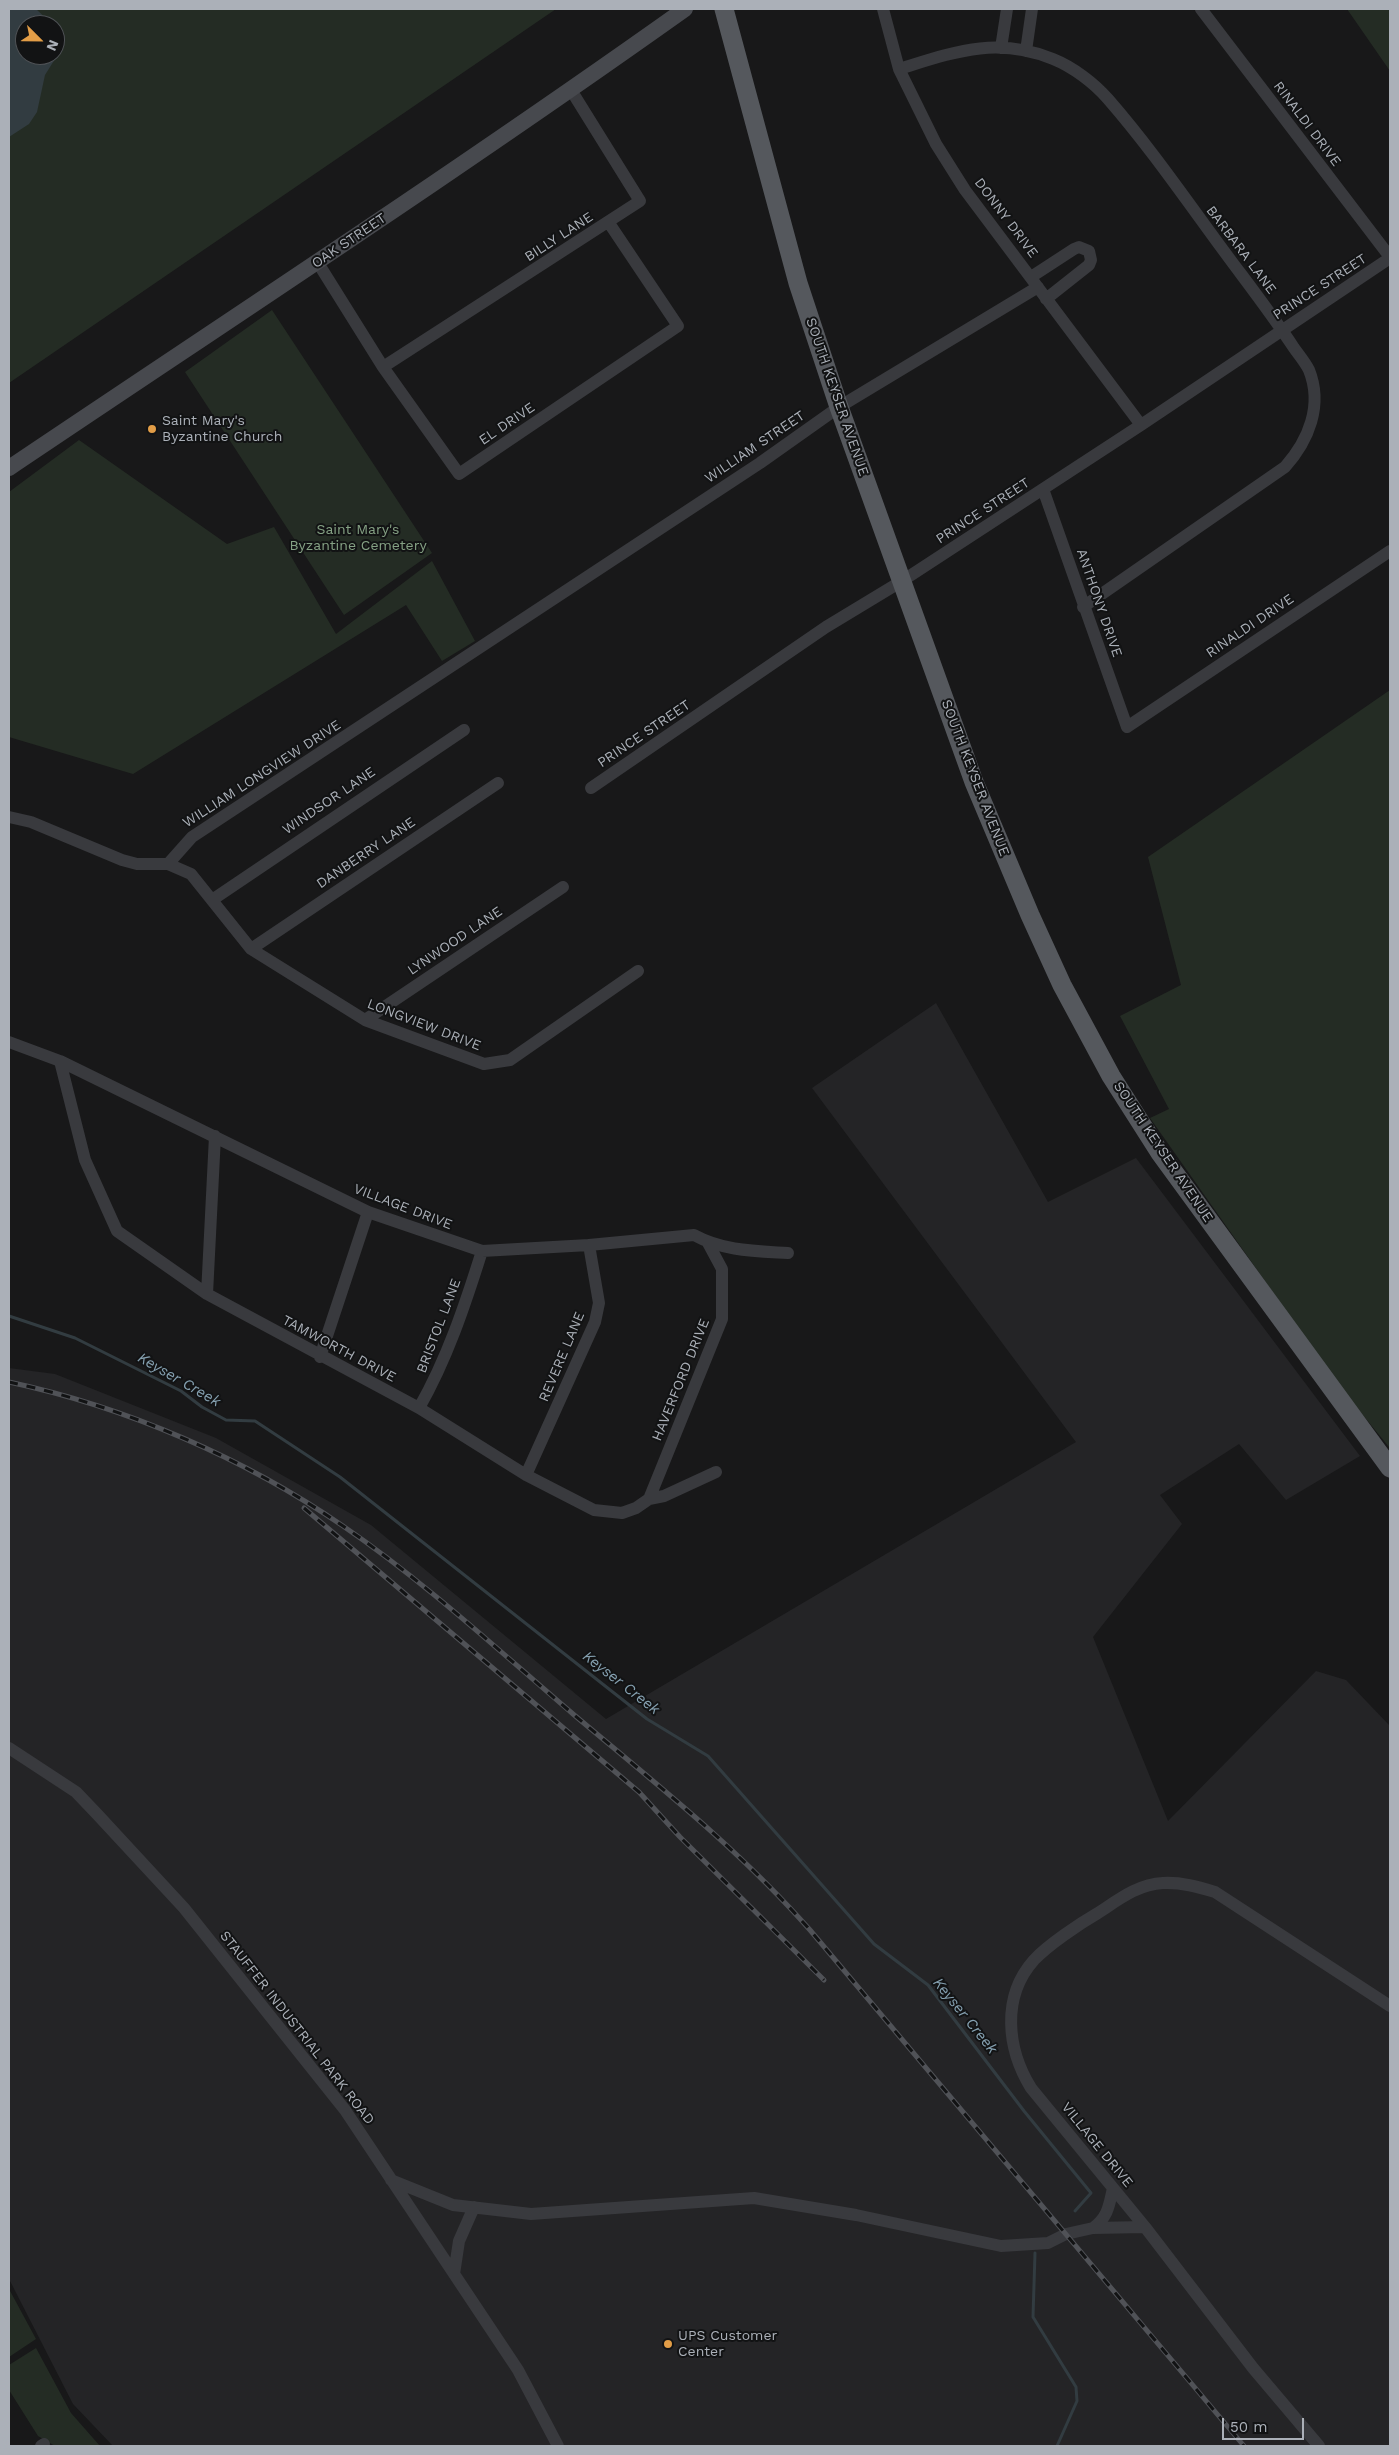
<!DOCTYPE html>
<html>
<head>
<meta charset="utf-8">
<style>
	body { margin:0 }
	#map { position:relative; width:1399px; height:2455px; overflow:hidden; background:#181819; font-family:"Work Sans",sans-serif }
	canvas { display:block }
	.frame { position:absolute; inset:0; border:10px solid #abb0b8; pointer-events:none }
	.north { position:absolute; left:15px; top:15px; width:50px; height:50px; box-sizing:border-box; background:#121314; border:1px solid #4f5256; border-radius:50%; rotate:113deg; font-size:14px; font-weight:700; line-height:20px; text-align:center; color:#abb0b8 }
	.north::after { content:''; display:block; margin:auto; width:18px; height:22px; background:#e29d47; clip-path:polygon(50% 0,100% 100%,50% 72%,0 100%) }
	.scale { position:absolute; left:1222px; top:2418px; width:82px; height:22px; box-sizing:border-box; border:2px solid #abb0b8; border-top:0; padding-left:6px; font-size:15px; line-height:18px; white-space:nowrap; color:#abb0b8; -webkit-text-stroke:4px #121314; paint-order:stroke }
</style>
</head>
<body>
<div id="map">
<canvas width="1399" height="2455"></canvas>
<div class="frame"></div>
<div class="north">N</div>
<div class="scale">50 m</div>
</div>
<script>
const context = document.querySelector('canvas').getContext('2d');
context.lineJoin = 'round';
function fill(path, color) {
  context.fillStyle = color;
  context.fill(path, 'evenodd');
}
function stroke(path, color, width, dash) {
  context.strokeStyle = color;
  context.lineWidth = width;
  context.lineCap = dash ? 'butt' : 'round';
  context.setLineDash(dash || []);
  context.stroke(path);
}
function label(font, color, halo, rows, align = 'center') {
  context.font = font + ' "Work Sans",sans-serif';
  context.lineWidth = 4;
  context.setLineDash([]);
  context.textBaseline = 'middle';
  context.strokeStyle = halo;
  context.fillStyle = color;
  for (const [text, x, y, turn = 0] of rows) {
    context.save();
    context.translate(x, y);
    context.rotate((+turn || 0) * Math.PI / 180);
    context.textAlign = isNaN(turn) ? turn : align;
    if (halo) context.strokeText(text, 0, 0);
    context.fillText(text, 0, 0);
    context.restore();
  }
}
fill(new Path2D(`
	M936 1003 1048 1202 1136 1158 1360 1456 1286 1500 1239 1444 1160 1495 1182 1524 1093 1637 1168 1821 1316 1671 1346 1680 1390 1726V2446H113L73 2404 9 2279V1368L55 1374 216 1438 371 1525 606 1719 1076 1442 812 1088Z`), '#242426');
fill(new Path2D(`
	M9 9H556L9 383ZM25 25H55V55H25Z
	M1347 9H1390V71Z
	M272 310 432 553 344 615 185 372Z
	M79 440 227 544 274 527 336 634 432 561 475 641 442 661 406 605 133 774 9 737V492Z
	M1390 690V1445L1389 1447 1339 1386 1150 1118 1169 1109 1120 1016 1181 985 1148 857Z
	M9 2289 36 2339 9 2357Z
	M36 2348 71 2413 100 2446H55L38 2436 9 2390V2365Z`), '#242c24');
fill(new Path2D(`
	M9 9H36L53 25H25V55H55V29L58 38 55 59 45 75 37 112 29 124 9 137Z`), '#323c41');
stroke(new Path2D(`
	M9 1316 75 1338 181 1391 202 1407 226 1420 255 1421 340 1477 647 1719 708 1756 874 1944 928 1985 1024 2111 1091 2193 1075 2211
	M1035 2253 1033 2317 1076 2387 1077 2401 1057 2446`), '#323c41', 3);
stroke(new Path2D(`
	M883 9 899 69 936 144 965 190 1141 425
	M1201 9 1390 257
	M1001 48 1007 9
	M1026 51 1032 9
	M899 69C954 52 996 36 1053 59 1073 67 1094 83 1108 99 1156 154 1197 216 1241 274 1259 298 1277 322 1294 348 1299 355 1305 362 1309 370 1323 405 1309 440 1285 467L1083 607
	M318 263 383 367 459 474 678 326 609 223
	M1031 277 1074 249 1079 247 1089 251 1091 260 1089 265 1046 299
	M383 367 640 201 571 90
	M1043 489 1127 727 1390 551
	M591 788 826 627 902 581 1141 425 1390 258
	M9 817 31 822 122 860 137 864H168L191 874 251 949 365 1020 484 1064 510 1060 638 971
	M168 864 192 837 760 463 839 407 1038 287
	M212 900 464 730
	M251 949 498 783
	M365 1020 563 887
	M9 1042 60 1061 368 1212 482 1251 589 1245 694 1235C723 1251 755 1251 788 1253
	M60 1061 85 1160 117 1231 207 1294 419 1408 526 1475 594 1510 622 1513 636 1508 649 1499 664 1496 716 1472
	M207 1294 215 1136
	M320 1357 368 1212
	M419 1408C447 1359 465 1305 482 1251
	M526 1475 595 1322 599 1303 589 1245
	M649 1499 722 1319V1269L708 1243
	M9 1748 76 1792 97 1814 184 1908 345 2110 518 2370 558 2446
	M391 2180 453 2205 531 2214 754 2198 856 2215 1001 2246 1048 2243 1066 2234 1093 2228 1145 2227
	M1093 2228C1108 2217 1109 2206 1113 2188
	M454 2274 459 2241 474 2207
	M41 2446 44 2444
	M1319 2446 1253 2368 1145 2227 1031 2088C1007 2049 1001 1997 1034 1960 1048 1945 1079 1924 1098 1913 1118 1900 1138 1884 1163 1883 1181 1882 1198 1887 1215 1892L1390 2006`), '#393a3e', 12);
stroke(new Path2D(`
	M9 468C235 316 463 167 685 9`), '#47494e', 16);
stroke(new Path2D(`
	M724 9 798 283 839 407 974 782 1030 915 1062 985 1111 1076 1160 1153 1390 1468`), '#55585d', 19);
const rail = new Path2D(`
	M9 1382C126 1407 244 1458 343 1526 425 1582 498 1650 573 1714 655 1783 739 1849 810 1930L1244 2446
	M304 1508 639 1792 680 1837 824 1980`);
stroke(rail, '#505257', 5);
stroke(rail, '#121314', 3, [9]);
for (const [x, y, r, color] of [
	[152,429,5,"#e29d47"],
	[668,2344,5,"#e29d47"]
]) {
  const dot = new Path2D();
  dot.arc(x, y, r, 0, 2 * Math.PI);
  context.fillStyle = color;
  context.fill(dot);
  stroke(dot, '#121314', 2);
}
label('14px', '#abb0b8', '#121314', [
	["RINALDI DRIVE",1307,124,53],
	["DONNY DRIVE",1006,218,53],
	["BILLY LANE",559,237,-33],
	["OAK STREET",349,241,-34],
	["BARBARA LANE",1241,250,53],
	["PRINCE STREET",1320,287,-33],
	["SOUTH KEYSER AVENUE",837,397,71],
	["EL DRIVE",507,424,-34],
	["WILLIAM STREET",755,447,-34],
	["PRINCE STREET",983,511,-33],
	["ANTHONY DRIVE",1099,603,71],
	["RINALDI DRIVE",1250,626,-34],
	["PRINCE STREET",644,734,-34],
	["WILLIAM LONGVIEW DRIVE",262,774,-33],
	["SOUTH KEYSER AVENUE",975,778,69],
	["WINDSOR LANE",329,801,-34],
	["DANBERRY LANE",366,853,-34],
	["LYNWOOD LANE",455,941,-34],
	["LONGVIEW DRIVE",424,1025,21],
	["SOUTH KEYSER AVENUE",1163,1152,56],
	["VILLAGE DRIVE",403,1207,21],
	["BRISTOL LANE",439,1326,-69],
	["TAMWORTH DRIVE",339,1349,28],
	["REVERE LANE",562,1357,-67],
	["HAVERFORD DRIVE",681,1380,-68],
	["STAUFFER INDUSTRIAL PARK ROAD",297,2028,52],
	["VILLAGE DRIVE",1097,2145,51]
]);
label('14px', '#abb0b8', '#121314', [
	["Saint Mary's",162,421],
	["Byzantine Church",162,437],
	["UPS Customer",678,2336],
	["Center",678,2352]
], 'left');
label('14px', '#85a184', '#121314', [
	["Saint Mary's",358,530],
	["Byzantine Cemetery",358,546]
]);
label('italic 15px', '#85a0b0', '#121314', [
	["Keyser Creek",179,1380,30],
	["Keyser Creek",621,1683,38],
	["Keyser Creek",965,2016,51]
]);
</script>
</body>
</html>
